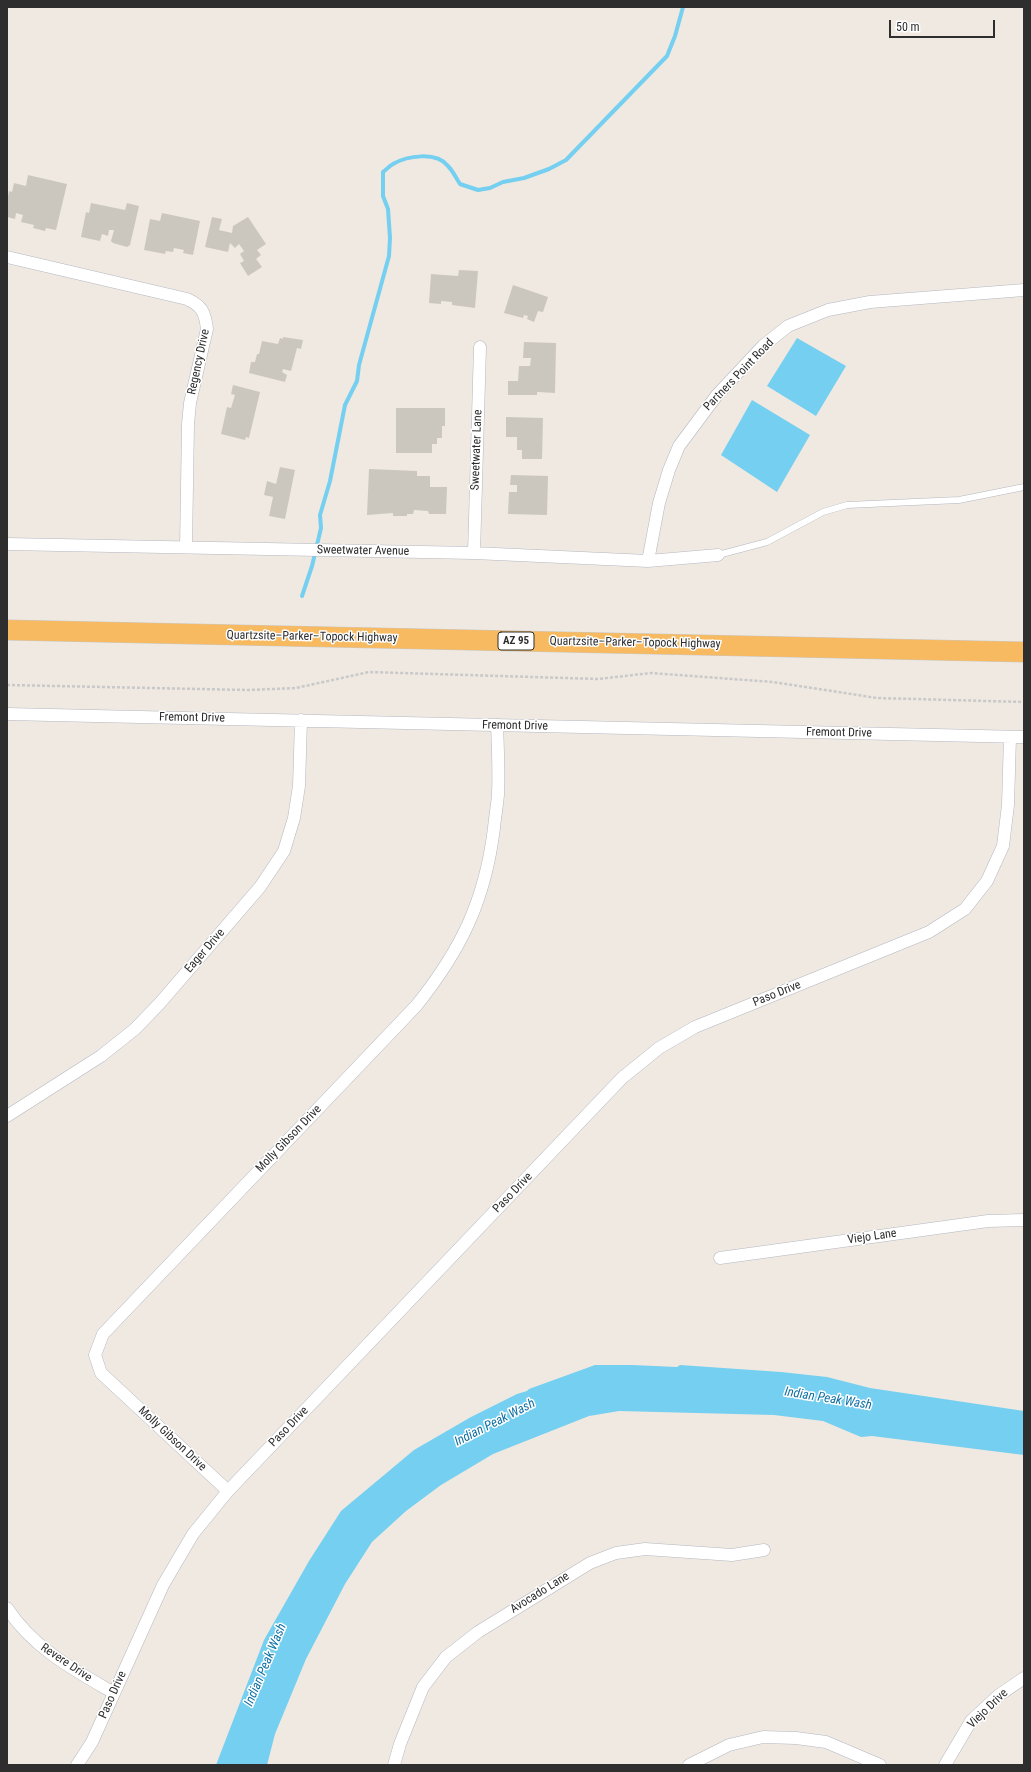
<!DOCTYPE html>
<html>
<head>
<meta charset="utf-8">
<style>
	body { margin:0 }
	#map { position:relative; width:1031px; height:1772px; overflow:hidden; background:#efe9e1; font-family:"Roboto Condensed",sans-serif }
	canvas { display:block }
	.frame { position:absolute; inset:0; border:8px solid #2e2e2e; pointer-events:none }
	.scale { position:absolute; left:889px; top:20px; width:106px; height:18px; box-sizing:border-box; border:2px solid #2e2e2e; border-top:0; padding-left:5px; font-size:12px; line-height:14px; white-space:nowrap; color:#2e2e2e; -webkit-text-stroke:3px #fff; paint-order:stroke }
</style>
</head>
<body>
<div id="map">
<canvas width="1031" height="1772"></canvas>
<div class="frame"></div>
<div class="scale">50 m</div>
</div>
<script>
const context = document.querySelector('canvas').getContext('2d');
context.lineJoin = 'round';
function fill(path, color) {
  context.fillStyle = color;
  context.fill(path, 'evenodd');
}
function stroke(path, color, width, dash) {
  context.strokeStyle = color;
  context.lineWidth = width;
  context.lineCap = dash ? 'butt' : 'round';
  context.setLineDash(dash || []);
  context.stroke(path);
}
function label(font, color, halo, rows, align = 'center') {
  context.font = font + ' "Roboto Condensed",sans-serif';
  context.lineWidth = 3;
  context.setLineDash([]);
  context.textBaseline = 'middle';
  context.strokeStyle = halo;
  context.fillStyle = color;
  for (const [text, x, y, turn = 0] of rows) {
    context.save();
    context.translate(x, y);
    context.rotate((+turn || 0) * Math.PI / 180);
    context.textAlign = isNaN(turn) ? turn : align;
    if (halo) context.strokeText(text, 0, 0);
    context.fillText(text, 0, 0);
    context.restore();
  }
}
fill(new Path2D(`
	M797 338 846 366 816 416 767 386Z
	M752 400 810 435 777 492 721 455Z
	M595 1365H632L677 1367 680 1365 781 1372 827 1377 870 1388 1024 1411V1455L872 1436 861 1437 823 1421 774 1415 619 1411 589 1416 493 1454 441 1485 406 1511 372 1542 345 1584 306 1659 275 1734 267 1765H216L264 1640 309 1561 341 1511 414 1450 471 1417 517 1394 527 1391 529 1389Z`), '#75cff0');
stroke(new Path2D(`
	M302 596 312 566 321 528 320 515 330 481 345 405 357 381 359 365 389 256 390 238 388 209 383 196V172C386 170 389 166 393 164 407 156 436 151 448 166 453 171 456 178 460 184L478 190 490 188 503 182 524 178 549 169 566 160 667 56 675 36 683 7`), '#75cff0', 4);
fill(new Path2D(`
	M28 175 67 184 56 230 46 228 45 231 33 228 34 225 21 222 23 215 16 213 15 219 7 217V202L9 191 12 192 14 183 26 186Z
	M91 203 125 210 127 203 139 206 130 245 127 247 113 243 111 241 114 230H109L108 236 102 234 100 241 81 237 86 212 89 213Z
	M162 213 200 221 193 255 183 253 184 250 174 248 173 252 166 251 165 254 144 250 150 219 160 221Z
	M212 217 222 219 219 230 232 233 233 226 248 217 266 244 257 250 261 255 256 259 262 267 248 276 240 263 244 261 240 254 244 251 239 244 235 248 230 243 228 252 205 247Z
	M459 270 478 271 475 308 452 305V302L441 301V304L429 303 431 274 458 276Z
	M513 285 548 297 543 312 538 311 534 322 527 319 528 316 524 315 523 318 504 313Z
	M283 337 303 340 301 349 297 348 291 371 283 369 282 372 287 375 285 382 249 373 251 362H255L257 354H259L262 341 278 344 280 338 283 339Z
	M524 342 556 343 555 393 537 392V395H508V381H518L519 366H530L531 358H523Z
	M233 385 260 392 249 438 246 437 245 440 221 434 227 407 231 408 235 395 231 394Z
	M396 408H445V426H442V438H437V444H432V453H396Z
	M506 417 543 418 542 459H522V450H517V437H506Z
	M280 467 295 470 285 519 269 516 273 497 264 495 267 481 276 484Z
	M369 469 417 471V476H430V487H447L446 514H429L428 511 414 510 413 514H407V516H393V513L367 515Z
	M511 475 548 476 547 515 508 514 509 492H517V485H510Z`), '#cbc7bf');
const service = new Path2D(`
	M718 555 767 542 823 512 847 505 959 500 1024 487`);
const minor = new Path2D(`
	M7 257 187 299C202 306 205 312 207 329L190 403 188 424 186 547
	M7 544 474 553 648 561 718 555
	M474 553 480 347
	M648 561 659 503 669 470 679 446 717 395 763 346 788 326 828 310 870 302 1024 290
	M7 714 1024 737
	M7 1116 101 1056 135 1029 160 1003 260 887 284 851 294 818 299 786 301 720
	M720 1258 988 1221 1024 1220
	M228 1491 101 1373 95 1355 103 1334 416 1006C461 950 485 901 494 828 495 817 497 806 498 795 499 772 498 748 497 725
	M7 1608C33 1648 74 1670 114 1693
	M77 1765 92 1742 163 1585 193 1534 228 1491 622 1078 659 1048 695 1027 929 932 965 909 987 881 1003 846 1008 805 1010 737
	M394 1765 400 1744 423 1687 446 1657 478 1632 590 1563 616 1553 645 1549 732 1555 764 1550
	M689 1765 729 1745 763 1737 796 1738 826 1742 880 1765
	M945 1765 971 1721 999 1695 1024 1678`);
const trunk = new Path2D(`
	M7 630 1024 652`);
stroke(service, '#b4b7c1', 7);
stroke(minor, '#b4b7c1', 13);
stroke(trunk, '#c9c9c9', 21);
stroke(new Path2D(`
	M7 685 248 690 296 688 369 672 598 679 651 673 773 682 877 698 1024 702`), '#c9c9c9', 2.5, [3, 2]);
stroke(service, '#fff', 6);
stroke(minor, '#fff', 12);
stroke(trunk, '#f8ba60', 20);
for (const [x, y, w] of [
	[516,641,36]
]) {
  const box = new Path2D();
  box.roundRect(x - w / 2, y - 9, w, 18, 3);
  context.fillStyle = '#fff';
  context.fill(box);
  stroke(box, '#2e2e2e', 1);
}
label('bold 11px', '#2e2e2e', null, [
	["AZ 95",516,641]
]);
label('12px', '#2e2e2e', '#fff', [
	["Regency Drive",199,362,-78],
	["Partners Point Road",739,375,-46],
	["Sweetwater Lane",477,450,-88],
	["Sweetwater Avenue",363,551,1],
	["Quartzsite–Parker–Topock Highway",312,637,1],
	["Quartzsite–Parker–Topock Highway",635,643,1],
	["Fremont Drive",192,718,1],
	["Fremont Drive",515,726,1],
	["Fremont Drive",839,733,1],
	["Eager Drive",205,951,-49],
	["Paso Drive",777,994,-22],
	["Molly Gibson Drive",289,1139,-46],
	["Paso Drive",513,1193,-46],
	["Viejo Lane",872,1237,-8],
	["Paso Drive",289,1427,-46],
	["Molly Gibson Drive",172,1439,43],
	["Avocado Lane",540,1593,-32],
	["Revere Drive",66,1663,34],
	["Paso Drive",113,1695,-66],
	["Viejo Drive",988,1709,-44]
]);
label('italic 13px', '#0d6fa3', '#fff', [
	["Indian Peak Wash",828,1399,9],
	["Indian Peak Wash",495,1423,-27],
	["Indian Peak Wash",266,1665,-67]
]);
</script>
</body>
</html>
